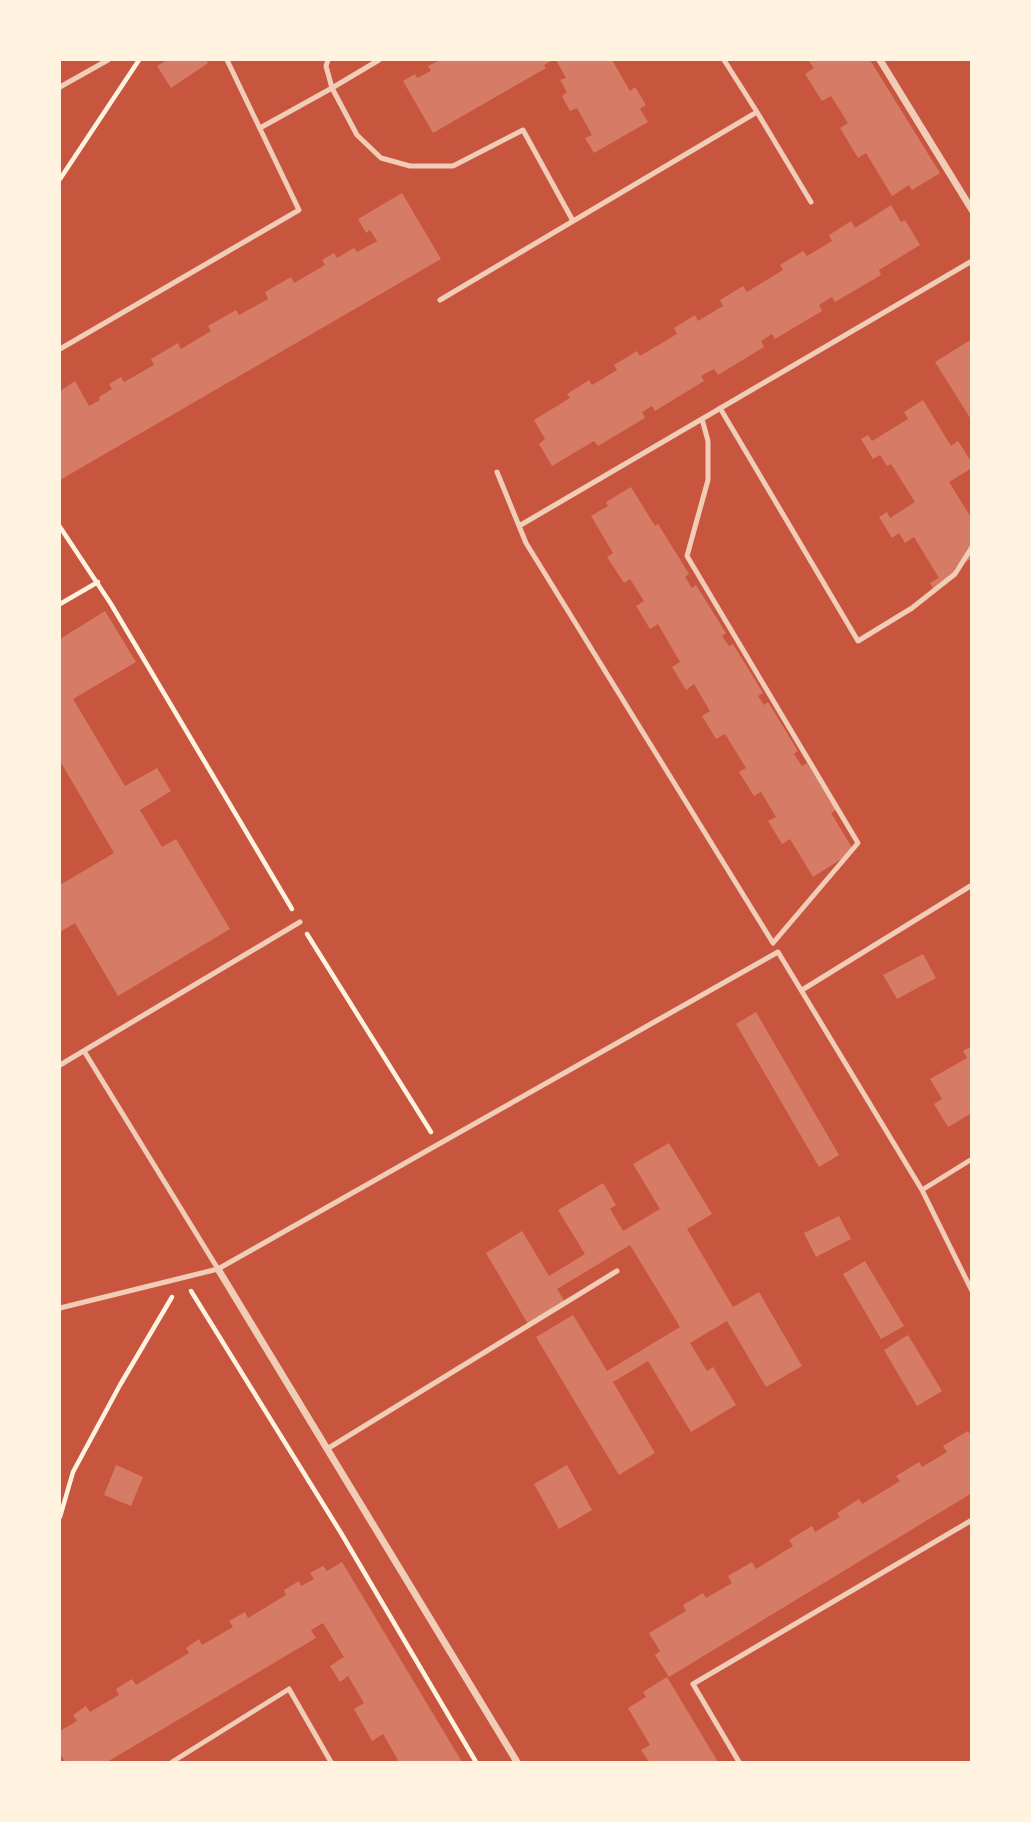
<!DOCTYPE html>
<html>
<head>
<meta charset="utf-8">
<style>
	body { margin:0 }
	#map { position:relative; width:1031px; height:1822px; overflow:hidden; background:#c8553d; font-family:Arial,sans-serif }
	canvas { display:block }
	.frame { position:absolute; inset:0; border:61px solid #fff3e0; pointer-events:none }
</style>
</head>
<body>
<div id="map">
<canvas width="1031" height="1822"></canvas>
<div class="frame"></div>
</div>
<script>
const context = document.querySelector('canvas').getContext('2d');
context.lineJoin = 'round';
function fill(path, color) {
  context.fillStyle = color;
  context.fill(path, 'evenodd');
}
function stroke(path, color, width, dash) {
  context.strokeStyle = color;
  context.lineWidth = width;
  context.lineCap = dash ? 'butt' : 'round';
  context.setLineDash(dash || []);
  context.stroke(path);
}
fill(new Path2D(`
	M167 60H206L208 63 171 88 157 66Z
	M440 60H553L544 65 546 68 433 133 403 81 415 74 417 78 431 71 428 66Z
	M556 60H612L630 91 635 87 646 105 640 109 648 122 594 153 585 138 592 135 577 108 570 111 562 96 567 92 560 80 566 78Z
	M808 60H870L940 173 912 190 909 185 892 196 866 153 858 158 840 128 848 123 831 96 822 101 805 74 814 68Z
	M402 193 441 259 60 480V391L75 381 89 406 100 400 99 397 112 389 109 384 121 377 124 382 154 365 151 359 178 343 181 349 211 331 208 326 236 310 239 315 268 299 265 292 291 277 294 283 325 265 322 260 334 253 337 258 354 248 357 252 377 241 370 230 366 233 358 219Z
	M891 205 901 222 905 220 920 245 879 270 881 275 835 302 832 297 819 305 822 311 775 339 772 334 761 341 764 347 718 375 714 369 701 376 704 381 655 411 652 406 642 412 645 418 598 446 594 441 552 466 539 444 545 439 534 420 570 398 567 394 589 380 592 385 617 370 614 365 637 351 640 356 677 334 674 328 695 315 698 321 723 306 720 300 743 286 747 292 783 270 780 265 803 251 807 256 832 241 829 235 851 221 855 228Z
	M972 339V421L935 362Z
	M923 400 951 446 958 441 972 463V468L949 482 972 519V558L954 569 957 574 933 588 930 583 939 578 914 537 905 543 899 533 892 538 879 517 887 512 890 518 915 502 891 464 887 466 880 455 873 459 861 439 868 435 872 441 908 419 904 412Z
	M631 487 655 526 658 524 689 574 685 577 692 588 696 585 726 633 722 636 729 646 733 644 763 693 758 696 764 705 768 702 798 751 794 754 802 766 807 763 836 810 831 813 854 851 813 877 790 839 782 844 768 821 776 817 761 792 754 796 739 772 746 768 725 734 716 739 702 716 710 711 694 684 686 690 672 667 680 662 658 624 650 629 636 606 644 601 630 579 624 583 607 557 613 553 591 516 608 506 606 502Z
	M105 611 136 662 73 699 125 786 157 768 171 791 140 810 162 847 176 839 230 929 118 996 75 923 60 932V885L114 853 60 761V639Z
	M923 954 936 978 897 999 883 975Z
	M756 1012 839 1155 819 1167 736 1024Z
	M972 1046V1113L948 1127 934 1104 942 1099 930 1079 967 1058 963 1051Z
	M669 1143 712 1214 687 1229 733 1307 759 1292 802 1366 766 1387 727 1321 690 1343 707 1371 713 1367 736 1405 691 1432 648 1361 613 1382 655 1453 619 1475 536 1337 573 1315 607 1371 680 1327 630 1245 557 1289 565 1302 528 1324 486 1253 522 1231 549 1276 585 1254 558 1210 603 1183 616 1205 610 1209 623 1231 660 1209 633 1164Z
	M839 1216 851 1239 816 1257 804 1233Z
	M865 1261 904 1326 881 1339 843 1274Z
	M908 1335 942 1391 917 1406 884 1350Z
	M968 1431 972 1437V1493L669 1677 655 1655 660 1651 649 1633 686 1611 683 1605 703 1593 706 1598 732 1583 728 1576 752 1562 756 1569 793 1546 789 1540 812 1526 815 1532 840 1517 837 1513 859 1499 862 1504 900 1481 896 1476 919 1462 922 1467 947 1452 943 1446Z
	M116 1465 143 1477 131 1506 104 1495Z
	M567 1465 592 1510 559 1529 534 1484Z
	M342 1562 462 1762H394L398 1760 383 1734 372 1741 354 1709 364 1703 348 1676 340 1682 330 1666 344 1657 323 1623 311 1630 316 1638 107 1762H65L60 1753V1731L77 1721 73 1715 86 1706 90 1712 119 1695 116 1689 132 1679 136 1685 189 1653 186 1648 199 1639 202 1645 233 1627 229 1621 245 1612 248 1618 286 1595 284 1590 299 1581 301 1586 314 1579 310 1573 323 1566 327 1571Z
	M667 1677 718 1762H649L641 1750 650 1745 628 1708 646 1697 643 1692Z`), '#d67c66');
stroke(new Path2D(`
	M60 179 139 60
	M60 527 111 604 292 909
	M60 604 98 582
	M307 934 431 1132
	M191 1291 341 1533 476 1762
	M60 1517 73 1472 120 1385 172 1297`), '#fff3e0', 4.5);
stroke(new Path2D(`
	M328 60 326 66 332 88 357 135 381 158 410 166H453L523 130 573 221
	M724 60 757 112
	M60 87 108 60
	M260 128 332 88 379 60
	M440 300 757 112 811 202
	M60 349 299 210 227 60
	M720 408 858 641 912 608 955 574 972 547
	M702 419 708 441V480L687 556 858 843 773 943
	M497 472 526 543 773 943
	M519 526 972 261
	M802 990 972 885
	M84 1051 218 1269
	M60 1065 300 922
	M922 1190 972 1159
	M60 1308 218 1269 778 952 922 1190 972 1291
	M327 1449 617 1271
	M172 1762 289 1689 331 1762
	M739 1762 693 1684 972 1520`), '#f1ccb7', 5);
stroke(new Path2D(`
	M880 60 972 210
	M218 1269 517 1762`), '#f1ccb7', 7);
</script>
</body>
</html>
